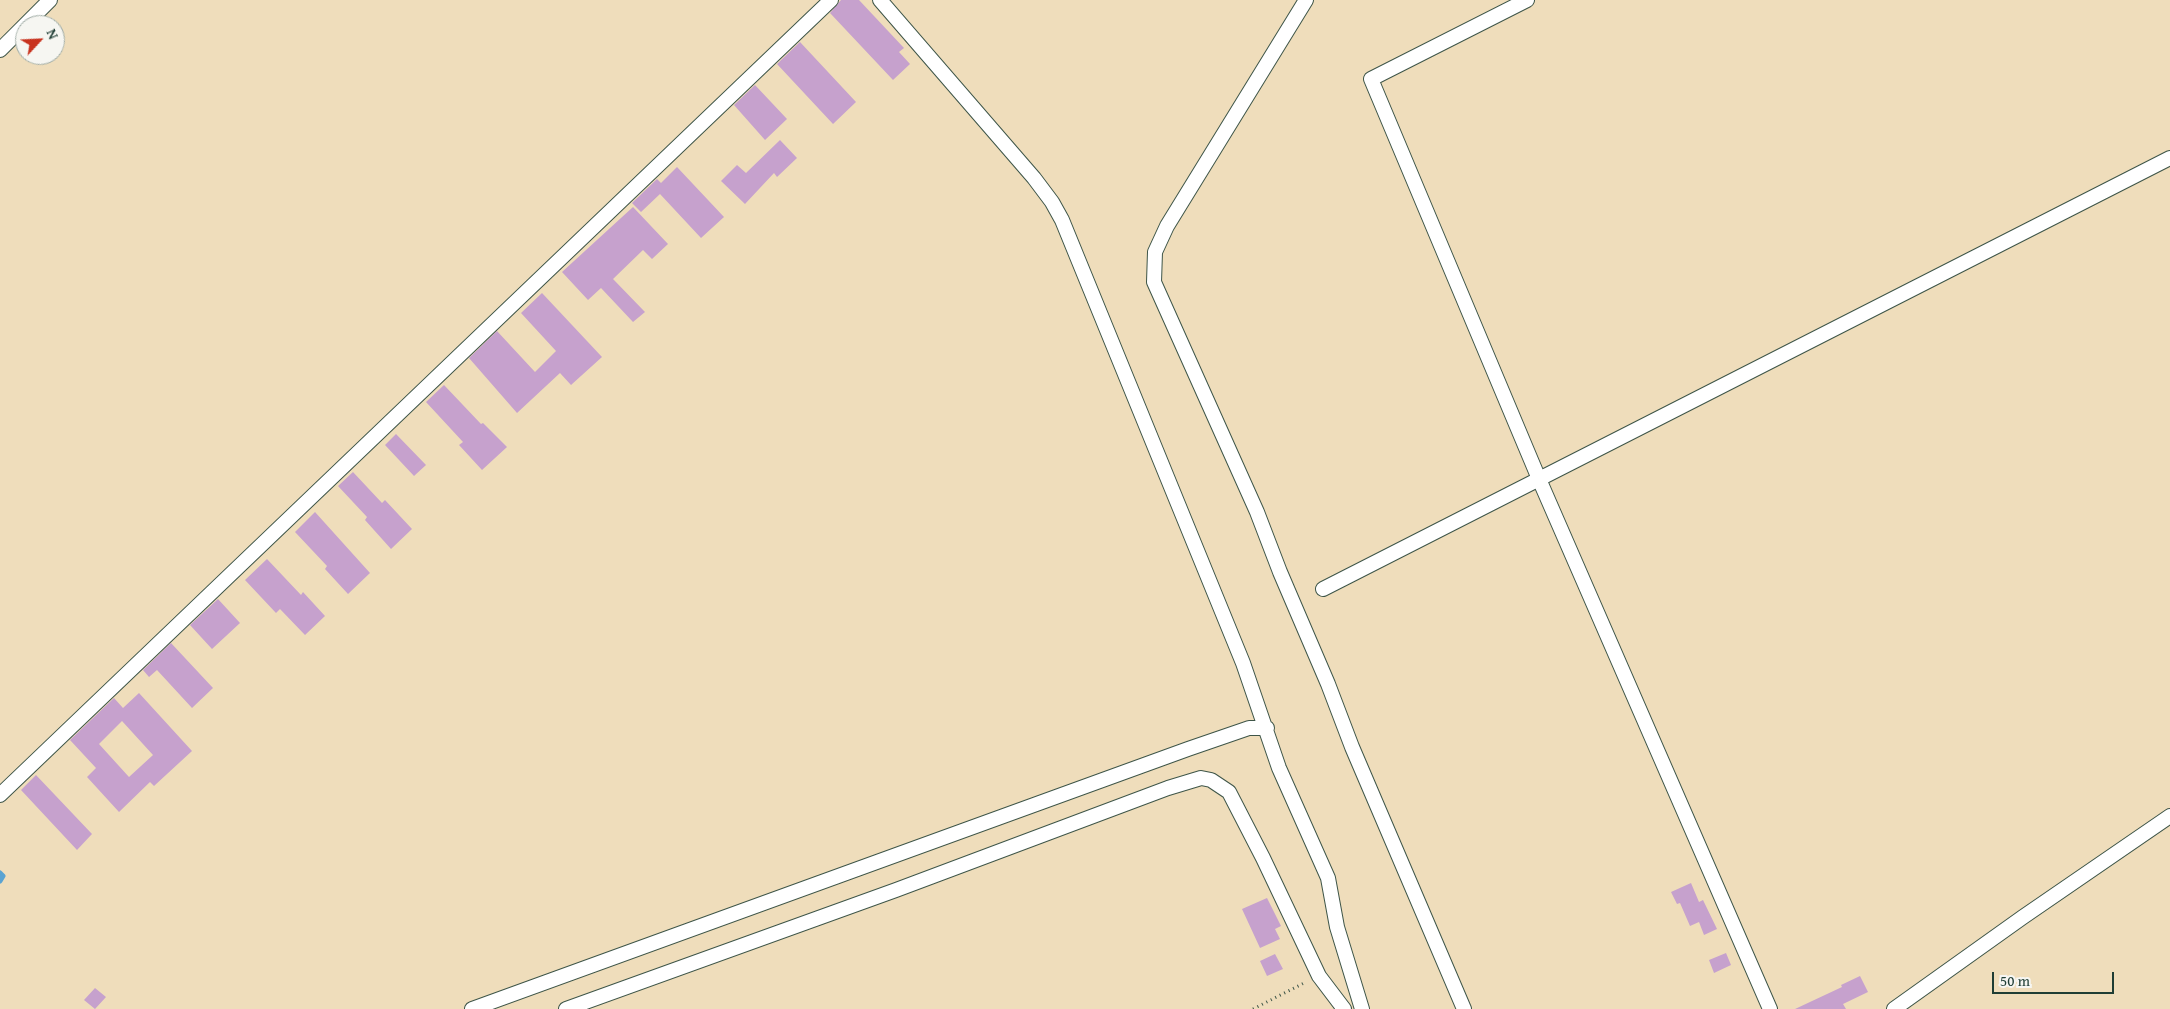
<!DOCTYPE html>
<html>
<head>
<meta charset="utf-8">
<style>
	body { margin:0 }
	#map { position:relative; width:2170px; height:1009px; overflow:hidden; background:#efddbb; font-family:"Gentium Book Plus",serif }
	canvas { display:block }
	.north { position:absolute; left:15px; top:15px; width:50px; height:50px; box-sizing:border-box; background:#f6f6f2; border:1px solid #a0aca6; border-radius:50%; rotate:65deg; font-size:14px; font-weight:700; line-height:20px; text-align:center; color:#1f3d34 }
	.north::after { content:''; display:block; margin:auto; width:18px; height:22px; background:#c8321e; clip-path:polygon(50% 0,100% 100%,50% 72%,0 100%) }
	.scale { position:absolute; left:1992px; top:972px; width:122px; height:22px; box-sizing:border-box; border:2px solid #1f3d34; border-top:0; padding-left:6px; font-size:15px; line-height:18px; white-space:nowrap; color:#1f3d34; -webkit-text-stroke:4px #f6f6f2; paint-order:stroke }
</style>
</head>
<body>
<div id="map">
<canvas width="2170" height="1009"></canvas>
<div class="north">N</div>
<div class="scale">50 m</div>
</div>
<script>
const context = document.querySelector('canvas').getContext('2d');
context.lineJoin = 'round';
function stroke(path, color, width, dash) {
  context.strokeStyle = color;
  context.lineWidth = width;
  context.lineCap = dash ? 'butt' : 'round';
  context.setLineDash(dash || []);
  context.stroke(path);
}
function fill(path, color) {
  context.fillStyle = color;
  context.fill(path, 'evenodd');
}
stroke(new Path2D(`
	M0 873 3 876 0 881`), '#5aa3d2', 5);
fill(new Path2D(`
	M841 0H859L904 48 899 52 910 64 893 80 830 13Z
	M800 42 856 102 833 124 777 64Z
	M755 85 787 119 765 140 734 105Z
	M780 140 797 158 777 177 774 173 745 204 721 181 737 165 746 173Z
	M677 167 724 217 701 238 660 194 641 212 632 203 657 179 661 183Z
	M633 207 668 244 652 259 643 250 613 279 645 312 633 322 601 288 588 300 562 272Z
	M542 293 602 357 571 385 560 373 517 413 469 358 497 331 535 372 556 351 521 313Z
	M444 385 481 424 483 423 507 447 482 470 459 445 463 442 426 402Z
	M396 434 426 465 414 476 385 445Z
	M353 472 382 503 385 500 412 529 391 549 365 520 367 517 338 486Z
	M315 512 370 573 348 594 325 569 327 566 295 532Z
	M267 559 301 595 303 592 325 616 305 635 280 609 276 613 245 580Z
	M218 599 240 623 212 649 190 625Z
	M171 643 213 688 192 708 157 670 149 677 143 670Z
	M139 693 192 751 154 786 150 782 119 812 87 777 96 768 70 740 114 698 123 708ZM122 721 153 755 129 777 99 744Z
	M36 775 92 834 77 850 21 790Z
	M1691 883 1699 902 1703 900 1717 929 1704 935 1699 922 1690 926 1680 903 1677 904 1671 892Z
	M1267 898 1281 926 1275 929 1280 939 1260 948 1242 909Z
	M1726 953 1731 965 1714 973 1709 960Z
	M1275 954 1283 969 1267 976 1260 961Z
	M1860 976 1868 992 1843 1004 1846 1009H1795L1842 987 1841 985Z
	M95 988 106 997 95 1009 84 1000Z`), '#c6a1cd');
const street = new Path2D(`
	M880 0 1034 178 1052 202 1062 220 1243 663 1279 768 1328 878 1337 927 1362 1009
	M1306 0 1167 226 1155 252 1154 282 1257 512 1280 572 1328 684 1352 747 1464 1009
	M1527 0 1371 79 1539 479 1770 1009
	M0 50 50 0
	M1323 589 2170 158
	M0 795 831 0
	M472 1009 1188 749 1249 728H1267
	M566 1009 896 890 1168 788 1201 778 1211 780 1229 792 1263 858 1319 976 1344 1009
	M1894 1009 2023 917 2170 816`);
stroke(street, '#3e5548', 16);
stroke(new Path2D(`
	M1253 1009 1306 982`), '#3e5548', 3, [1, 4]);
stroke(street, '#fff', 14);
</script>
</body>
</html>
